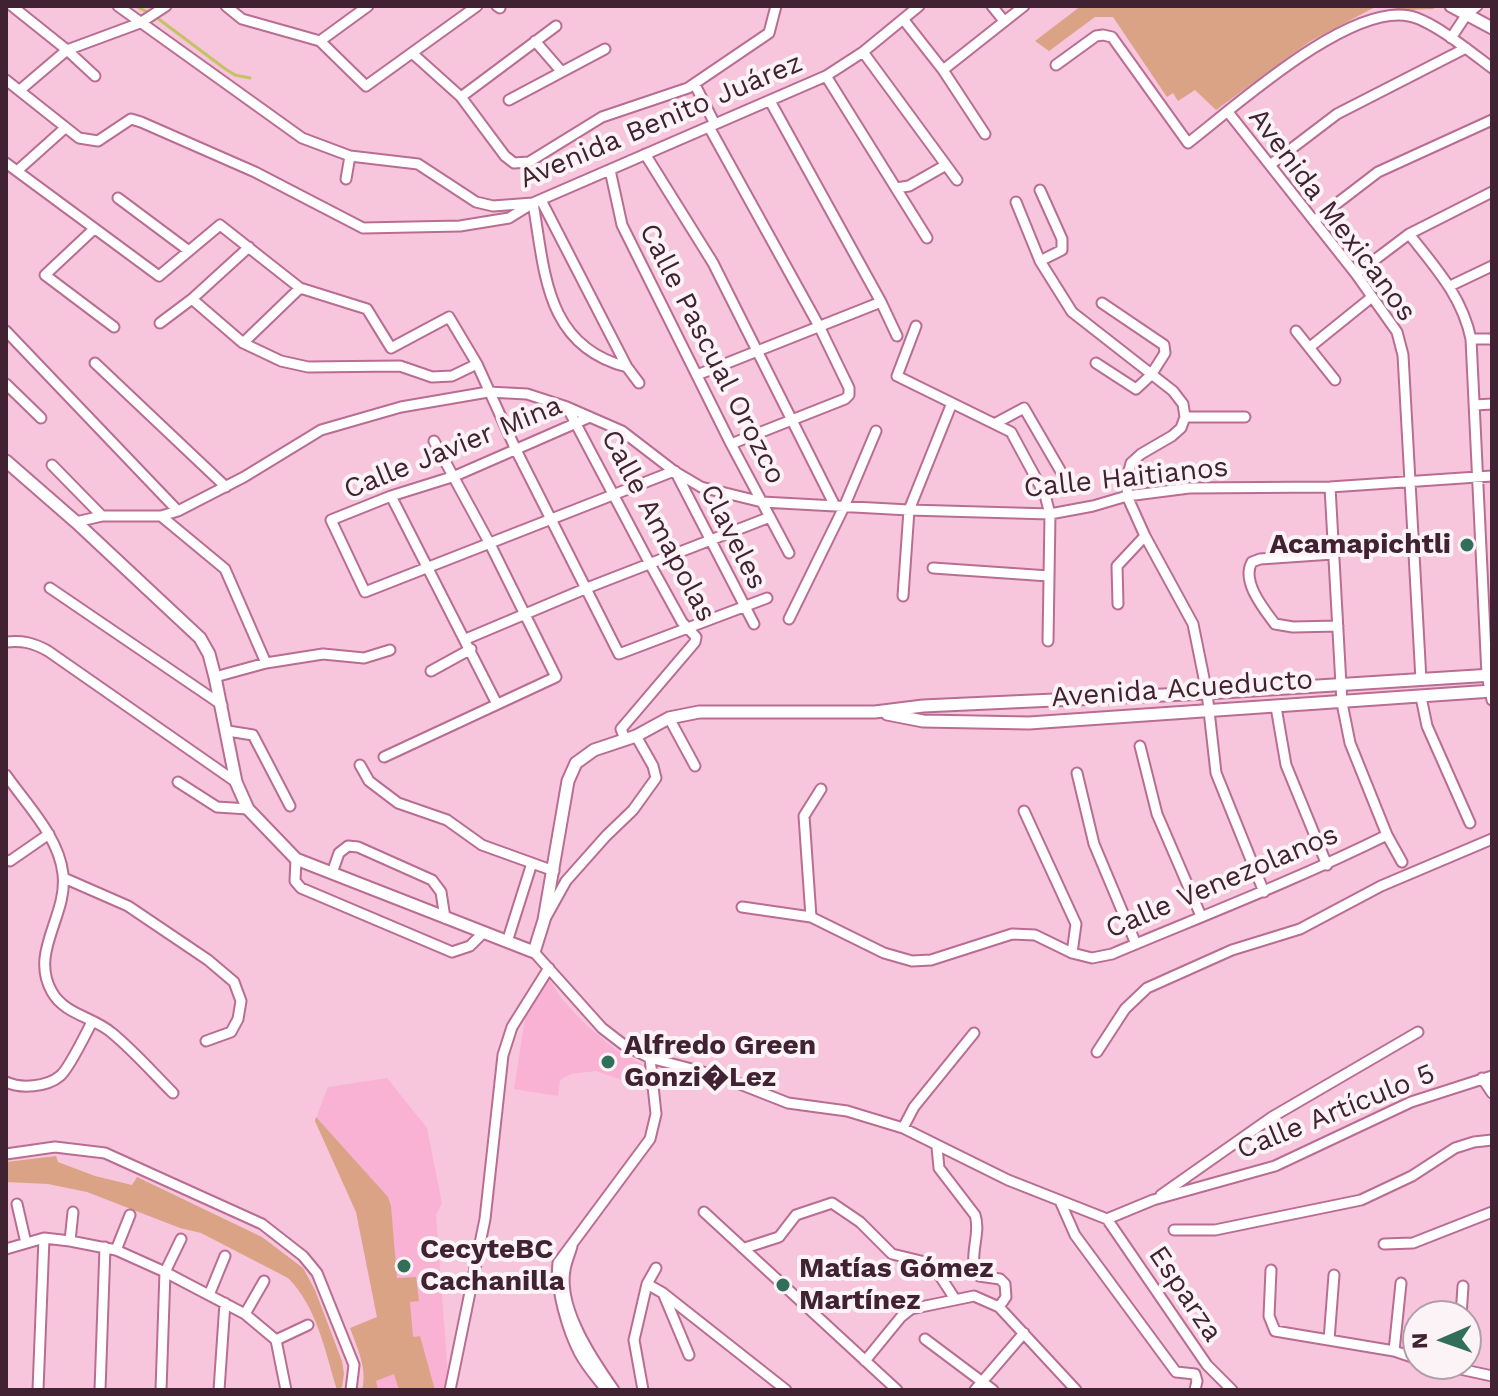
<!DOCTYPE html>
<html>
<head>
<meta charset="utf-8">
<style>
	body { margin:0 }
	#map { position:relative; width:1498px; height:1396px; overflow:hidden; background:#f7c5dc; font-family:"Work Sans",sans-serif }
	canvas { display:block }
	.frame { position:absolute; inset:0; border:8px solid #412232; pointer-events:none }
	.north { position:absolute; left:1402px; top:1300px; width:80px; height:80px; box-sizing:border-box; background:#fcf3f7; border:2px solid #b19fa8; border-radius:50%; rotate:268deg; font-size:22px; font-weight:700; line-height:32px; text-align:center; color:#412232 }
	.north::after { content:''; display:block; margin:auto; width:28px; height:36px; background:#326f5b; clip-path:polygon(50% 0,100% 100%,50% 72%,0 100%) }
</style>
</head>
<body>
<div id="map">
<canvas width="1498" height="1396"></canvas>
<div class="frame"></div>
<div class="north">N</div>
</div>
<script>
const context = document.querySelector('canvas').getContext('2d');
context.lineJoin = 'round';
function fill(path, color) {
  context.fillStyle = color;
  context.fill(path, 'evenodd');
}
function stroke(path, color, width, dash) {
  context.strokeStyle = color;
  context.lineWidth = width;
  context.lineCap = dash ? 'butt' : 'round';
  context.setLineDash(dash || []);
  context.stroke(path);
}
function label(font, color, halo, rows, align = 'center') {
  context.font = font + ' "Work Sans",sans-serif';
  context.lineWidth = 8;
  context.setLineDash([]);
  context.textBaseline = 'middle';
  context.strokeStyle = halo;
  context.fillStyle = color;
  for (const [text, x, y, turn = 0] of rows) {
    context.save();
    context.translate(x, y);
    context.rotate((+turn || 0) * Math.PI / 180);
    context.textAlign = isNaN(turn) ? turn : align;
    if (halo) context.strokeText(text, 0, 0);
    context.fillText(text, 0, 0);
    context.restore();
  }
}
fill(new Path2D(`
	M548 977 561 998 583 1022 617 1051 642 1064 645 1088 596 1071 571 1074 563 1078 560 1081 558 1096 514 1089 526 1013Z
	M387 1078 427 1128 442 1203 436 1215 449 1390H362L377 1318 356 1212 315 1121 328 1087Z`), '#f9b2d4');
fill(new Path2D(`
	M1081 6H1429L1435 9 1405 10 1377 6 1309 42 1216 110 1195 90 1178 101 1173 93 1167 97 1113 17H1095L1049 51 1035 41Z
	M316 1117 388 1197 391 1206 397 1278 416 1277 419 1301 410 1302 413 1337 420 1336 435 1390H399L394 1374 376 1381 378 1390H362C368 1370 357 1347 350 1328L377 1317 356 1212 315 1121Z
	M56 1156 58 1162 95 1176 132 1185 137 1177 262 1237 303 1268 315 1290 342 1361 344 1374 342 1387 337 1390C325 1351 317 1307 288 1278L201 1233 180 1228 87 1192 48 1184 6 1182V1162Z`), '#daa386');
stroke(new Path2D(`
	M136 6 156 17 224 68 235 75 250 78`), '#c2c363', 3);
const minor = new Path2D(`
	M12 6 67 50 95 76
	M118 6 302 138 350 156 418 164 476 202 493 206 533 203 826 76 863 52 919 6
	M226 6 242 19 320 41 366 86 477 6
	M497 6 500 8
	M992 6 1004 21
	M903 19 943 70 985 134
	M1451 38 1467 14 1477 6
	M320 41 368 6
	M535 41 561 71
	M863 52 957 180
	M412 53 461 97 505 156 514 163 529 162 602 117 688 88 769 33 776 6
	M1056 65 1096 36 1103 35 1112 37 1188 143C1236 106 1348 4 1409 16 1432 20 1472 53 1492 68
	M943 70 1024 6
	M826 76 927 238
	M6 80 79 138 98 141 131 119 141 122 255 172 363 228 460 226 509 218 530 205
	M695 85 715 124
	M20 90 67 50 140 23 166 6
	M461 97 556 26
	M509 100 605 49
	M770 101 881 302 897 336
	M1228 112 1356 274 1397 332 1403 355 1421 680
	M709 127 819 326 849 388V395L845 399 731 444
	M645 154 713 263 835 506
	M6 163 159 276 220 225 300 288 367 309 391 348 449 317 477 364 516 450 619 654 767 598
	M1270 165 1337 114 1466 48
	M610 170 622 225 731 444 789 553
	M17 171 65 128
	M346 179 350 156
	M896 188 909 186 946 165
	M1040 190 1062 239V250L1040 261
	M118 198 189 251
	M541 200 627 367 639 383
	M1016 202 1040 261 1072 312 1173 391 1183 404 1185 417 1181 428 1172 436 1141 454 1131 463 1128 475 1127 496 1145 536 1193 624 1207 693 1216 773 1264 892
	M533 203C545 272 545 346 627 367
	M1314 221 1378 172 1492 120
	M94 229 45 275 114 327
	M1409 234C1435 267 1462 296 1471 339L1487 675 1492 700
	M1356 274 1409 234 1492 192
	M1450 286 1492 266
	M192 299 243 343 281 361 308 367 400 366 432 377 452 376 477 364
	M160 323 192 299 249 247
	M916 326 897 376 1011 432 1045 495 1050 514 1048 641
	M6 331 178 511
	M1296 331 1335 380
	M1471 339H1492
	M243 343 300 288
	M1310 347 1372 297
	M95 363 226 487
	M1096 363 1136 389 1151 375 1165 353 1164 345 1102 303
	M697 375 881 302
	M6 384 41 418
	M1475 405 1492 404
	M567 407 650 564 682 622 696 637 695 642 621 729 625 739
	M590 417 455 476 391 496 331 520 365 592 674 471
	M1185 417H1245
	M996 423 1024 408 1060 470
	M52 465 102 516
	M675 471 754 624
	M1330 487 1342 703 1350 743 1387 835 1402 862
	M391 496 497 704
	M161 516 225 569 266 663
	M76 522 102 516H161L178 511 244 477 321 430 401 407 488 392 527 394 567 407 622 431 674 471 701 487 762 502 909 510 1050 514 1093 506 1127 496 1189 488 1330 487 1492 476
	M1333 554 1260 559 1252 562C1241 581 1263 608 1275 624L1293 627 1338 626
	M933 568 1049 576
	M50 588 222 705
	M903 596 909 510 952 403
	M1118 604 1117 566 1145 536
	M789 619 844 507 876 431
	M466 639 587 588 770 517
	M6 642C22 640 34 643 48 651L236 782
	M431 671 471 649
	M215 677 266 663 323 654 364 658 390 650
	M1421 697 1427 726 1470 823
	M1276 707 1286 765 1327 865
	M669 718 695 766
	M228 731 253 735 290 806
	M1140 746 1157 814 1201 916
	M384 757 556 677 490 544 434 441
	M360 765 369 781 398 803 447 820 482 845 554 871
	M1077 773 1094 844 1136 944
	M6 775C27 805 59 837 63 874 68 916 29 952 52 992 65 1015 94 1017 112 1033 134 1051 153 1073 173 1093
	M178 782 217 807 248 809
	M1024 811 1076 924 1072 953
	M296 859 295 881 301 888 452 952 470 946 483 933
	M6 860 10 861 49 834
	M332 873 339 853 348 846 358 847 432 880 441 892 445 918
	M64 878 128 906 208 960 234 982 241 1001 238 1019 231 1032 206 1041
	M742 907 811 917 884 953 912 961 931 960 1012 934 1035 935 1072 953 1092 958 1112 954C1205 915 1298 879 1387 835
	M546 917 566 881 606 836 633 810 656 778 653 766 636 736
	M811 917 804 816 821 789
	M507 942 532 863
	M534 952 602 1028 624 1045 650 1058 722 1077 788 1103 847 1111 903 1128 1008 1180 1107 1219
	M1097 1052 1125 1009 1147 988 1232 950 1300 929 1381 886 1492 839
	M1482 1078 1492 1093
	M6 1082C21 1089 47 1087 60 1076 69 1069 86 1033 92 1022
	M903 1128 914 1107 974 1033
	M937 1147 939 1168 975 1215C982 1235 966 1258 979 1276L1000 1279 1005 1284 1006 1297 999 1307
	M6 1154 55 1147 105 1153 262 1224 303 1256 317 1273 354 1365 351 1390
	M1161 1195 1272 1117 1418 1032
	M1060 1201 1075 1235 1176 1372 1195 1374 1197 1381 1195 1390
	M17 1204 26 1243
	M704 1212 897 1390
	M1107 1219 1153 1200 1275 1166 1411 1102 1492 1076
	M1107 1219 1207 1365 1232 1390
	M1174 1230H1215L1361 1200 1412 1176 1455 1148 1474 1142 1492 1140
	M70 1241 73 1212
	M1384 1244 1413 1243 1492 1212
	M572 1246C570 1254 566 1262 565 1270 558 1309 593 1360 614 1390
	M745 1248 779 1237 796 1215 832 1203 860 1222 892 1254 921 1261 940 1276 955 1299
	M6 1249 44 1238 70 1241 116 1250 165 1272 245 1314 276 1340 286 1390
	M116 1250 130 1215
	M1271 1270 1269 1316 1275 1331 1394 1351 1418 1359
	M647 1284 663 1293 786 1390
	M663 1293 689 1355
	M209 1295 225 1256
	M245 1314 264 1281
	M1461 1316 1463 1286
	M925 1339 993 1390
	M276 1340 308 1325
	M1329 1340 1334 1275
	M1394 1351 1401 1283
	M865 1361 901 1317 911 1309 974 1296 999 1307 1076 1390
	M1437 1364 1492 1376
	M38 1390 44 1238
	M100 1390 105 1247
	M161 1390 165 1272 181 1239
	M219 1390 225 1303
	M450 1390 485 1219 503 1055 512 1027 549 968
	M606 1390C597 1378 587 1367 580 1354 568 1332 555 1288 558 1263L650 1139 656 1114 650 1058
	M643 1390 634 1340 647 1284 656 1268
	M975 1390 1024 1333`);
const major = new Path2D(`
	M1451 6 1492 28
	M6 461 76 522 200 638 209 654 215 677 236 782 248 809 296 859 534 952 544 920 568 781 576 763 594 750 636 736 669 718 699 712H875L923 706 1207 693 1492 675
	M887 714 923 721 1029 723 1492 691`);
stroke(minor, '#b96d93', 13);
stroke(major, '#b96d93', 15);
stroke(minor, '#fff', 9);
stroke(major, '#fff', 11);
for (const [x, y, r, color] of [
	[1467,545,8,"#326f5b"],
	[608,1062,8,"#326f5b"],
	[404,1266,8,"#326f5b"],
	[783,1285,8,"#326f5b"]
]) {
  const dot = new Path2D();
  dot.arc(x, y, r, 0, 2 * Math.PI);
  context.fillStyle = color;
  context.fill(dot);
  stroke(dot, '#fcf3f7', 3);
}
label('28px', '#412232', '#fcf3f7', [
	["Avenida Benito Juárez",661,121,-23],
	["Avenida Mexicanos",1332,215,53],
	["Calle Pascual Orozco",712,354,63],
	["Calle Javier Mina",453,448,-22],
	["Calle Haitianos",1126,478,-6],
	["Calle Amapolas",658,526,62],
	["Claveles",733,537,63],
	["Avenida Acueducto",1182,689,-4],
	["Calle Venezolanos",1222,882,-23],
	["Calle Artículo 5",1336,1112,-22],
	["Esparza",1185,1294,56]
]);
label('bold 28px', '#412232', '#fcf3f7', [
	["Acamapichtli",1451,545,"right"],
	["Alfredo Green",624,1046],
	["Gonzi�Lez",624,1078],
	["CecyteBC",420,1250],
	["Cachanilla",420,1282],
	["Matías Gómez",799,1269],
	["Martínez",799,1301]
], 'left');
</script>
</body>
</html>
